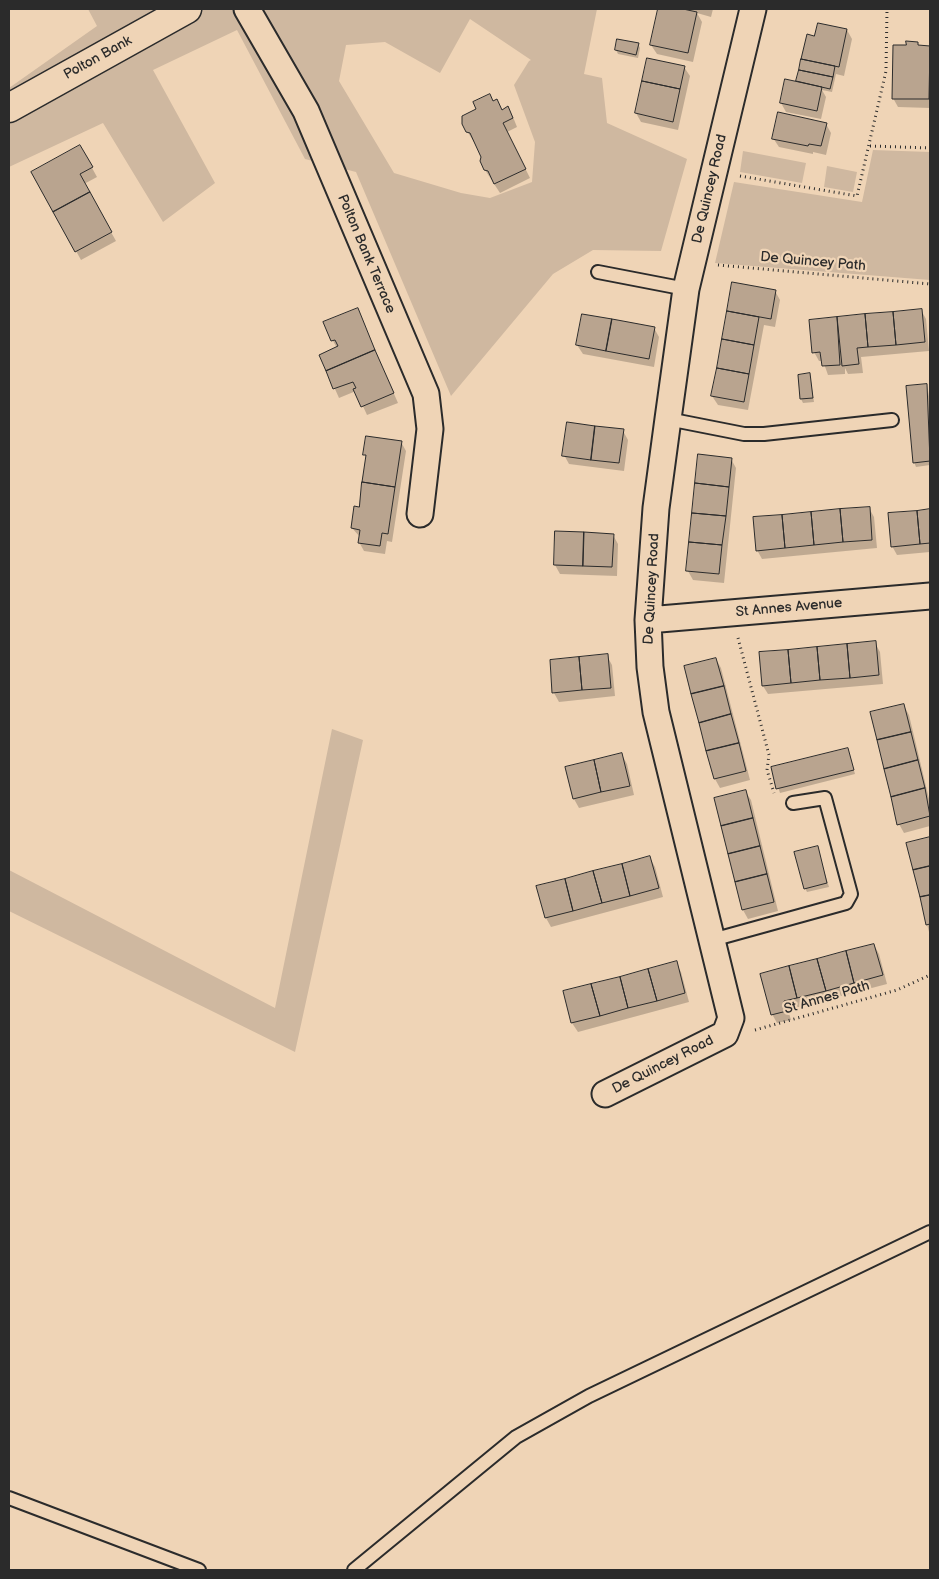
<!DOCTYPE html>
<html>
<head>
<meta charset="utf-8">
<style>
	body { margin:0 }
	#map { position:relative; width:939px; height:1579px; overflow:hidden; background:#efd4b6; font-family:"Balsamiq Sans",sans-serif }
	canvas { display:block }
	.frame { position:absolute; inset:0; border:10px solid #2b2b2b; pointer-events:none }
</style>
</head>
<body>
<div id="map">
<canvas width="939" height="1579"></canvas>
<div class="frame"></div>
</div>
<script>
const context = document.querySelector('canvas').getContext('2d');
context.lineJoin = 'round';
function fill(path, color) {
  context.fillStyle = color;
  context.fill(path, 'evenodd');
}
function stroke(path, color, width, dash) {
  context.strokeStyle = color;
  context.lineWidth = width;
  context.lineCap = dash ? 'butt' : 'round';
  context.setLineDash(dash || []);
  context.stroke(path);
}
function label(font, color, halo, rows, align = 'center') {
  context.font = font + ' "Balsamiq Sans",sans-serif';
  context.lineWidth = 4.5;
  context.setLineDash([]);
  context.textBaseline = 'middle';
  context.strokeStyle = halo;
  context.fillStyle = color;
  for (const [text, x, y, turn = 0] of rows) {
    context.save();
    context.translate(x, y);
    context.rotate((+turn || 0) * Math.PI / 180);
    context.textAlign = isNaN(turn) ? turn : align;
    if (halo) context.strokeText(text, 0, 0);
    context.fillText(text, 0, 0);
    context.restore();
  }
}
fill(new Path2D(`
	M88 9H597L584 74 602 78 607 123 687 159 661 251 593 250 553 274 451 396 356 172 305 159 237 30 153 70 215 183 163 222 103 123 9 167V88L97 26ZM470 19 531 60 529 61 514 85 535 142 532 182 490 198 461 193 394 173 339 81 346 45 385 42 440 73Z
	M873 150 930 152V280L715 263 734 182 862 202Z
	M743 151 806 163 802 183 740 172Z
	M827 166 857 172 853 192 824 187Z
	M332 729 363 740 295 1052 9 911V870L275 1008Z`), '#cfb8a0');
fill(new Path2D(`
	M659 9H713L711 17 697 13 702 22 693 62 657 54 651 45Z
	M847 30 852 39 844 76 836 74 832 92 822 90 826 97 821 119 786 112 781 103 799 83 798 81 815 37Z
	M917 43 919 47H930V108L898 107 893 98 907 47Z
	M638 44 640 48 638 58 618 54 616 50Z
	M684 67 690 76 678 130 641 122 636 113Z
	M493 103 502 111 508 108 513 117 517 127 507 132 530 178 500 193 485 170 483 157 467 131Z
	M826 124 831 133 826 155 813 152V154L779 147 773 138Z
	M80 146 97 177 84 184 116 241 81 260 33 173Z
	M733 284 775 291 780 300 775 327 764 325 748 410 718 405 712 396Z
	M357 309 398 403 367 415 356 391 339 398 320 355 337 348 333 341Z
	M921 310 926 319 929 351 861 357 863 373 848 374 845 368V374L828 375 823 361H819L814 352 811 321Z
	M654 328 659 337 654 367 583 354 577 345Z
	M810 375 814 402 803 403 801 399Z
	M927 385 930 402V465L916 467 914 462Z
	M623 431 628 440 624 471 569 464 564 455Z
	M401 442 406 451 392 542 387 541 385 554 364 551 359 542 360 537 352 528 360 508 367 459 365 454Z
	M731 459 736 468 724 583 693 580 688 571Z
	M869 508 874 517 877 548 762 559 757 550Z
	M930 511V552L897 555 892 546 889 514Z
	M613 535 618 544 617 576 560 574 555 565Z
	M875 643 880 652 883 684 768 694 763 686Z
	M607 656 612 665 615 696 559 702 554 693Z
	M716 659 721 668 750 780 720 788 715 779 685 667Z
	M904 706 909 715 930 803V826L904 833 899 824Z
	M848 749 855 774 780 793 772 768Z
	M622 755 627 764 634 795 579 808 574 799Z
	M745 791 751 800 778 911 748 919 743 910Z
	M930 838V936L907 844Z
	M817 847 829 887 807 892 805 888Z
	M650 858 655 867 663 897 551 927 546 918 538 887Z
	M874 945 879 954 887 984 788 1010 791 1020 777 1023 772 1014 762 974Z
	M676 963 681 972 689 1002 578 1032 572 1023 564 992Z`), '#0003');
const building = new Path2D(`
	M658 9H683L697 12 688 53 650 45Z
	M818 23 847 29 839 67 801 59 807 34 814 36Z
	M617 39 639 43 636 55 615 50Z
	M906 41 918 42V45L930 46 929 99H892L893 45H906Z
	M647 58 685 66 680 89 642 81Z
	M801 59 835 66 833 77 799 70Z
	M799 70 833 77 830 89 796 81Z
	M785 79 822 87 817 111 780 103Z
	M642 81 680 89 673 122 635 113Z
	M490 94 493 101 497 99 502 110 508 106 513 118 503 123 526 169 494 184 488 171 484 170 480 161 481 157 470 133 466 132 462 124V116L476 109 473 102Z
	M778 112 827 123 821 146 809 144 808 146 772 139Z
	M80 145 93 167 80 174 90 192 53 212 31 172Z
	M90 192 112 232 75 252 53 212Z
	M732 282 776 290 771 319 727 311Z
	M358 308 375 350 326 371 319 355 338 346 335 340 331 341 323 322Z
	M922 309 925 342 896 345 893 312Z
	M727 311 759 317 754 345 722 339Z
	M893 312 896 345 868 347 865 314Z
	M582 314 612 319 606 351 576 345Z
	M865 314 868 347 857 348 859 364 842 366 837 317Z
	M837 317 840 365 822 366 820 352 812 353 809 320Z
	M612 319 655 327 649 359 606 351Z
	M722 339 754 345 749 374 717 368Z
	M375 350 394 393 361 407 353 389 356 388 353 382 333 389 326 371Z
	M717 368 749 374 744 402 711 396Z
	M810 373 813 398 800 399 798 375Z
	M927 384 930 461 913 463 906 386Z
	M567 422 595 426 591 460 562 456Z
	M595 426 624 429 619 463 591 460Z
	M366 436 402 441 395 487 362 482 366 455H363Z
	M698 454 732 458 729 487 695 483Z
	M362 482 395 487 388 534 382 533 380 546 358 543 360 530 351 528 354 506 359 507Z
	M695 483 729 487 726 516 692 513Z
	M870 507 872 540 843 542 840 509Z
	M840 509 843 542 814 545 811 512Z
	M930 509V543L920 544 917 511Z
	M917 511 920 544 891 547 888 513Z
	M811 512 814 545 785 548 782 515Z
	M692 513 726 516 722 545 689 542Z
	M782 515 785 548 756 551 753 517Z
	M555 531 584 532 583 566 554 565Z
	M584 532 614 534 612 567 583 566Z
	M689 542 722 545 719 574 686 571Z
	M876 641 879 675 850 678 847 644Z
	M847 644 850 678 820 680 817 647Z
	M817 647 820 680 791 683 788 650Z
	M788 650 791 683 762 686 759 652Z
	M608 654 611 688 582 690 579 657Z
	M579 657 582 690 552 693 550 660Z
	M716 658 724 686 691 694 684 666Z
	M724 686 731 714 699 723 691 694Z
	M904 704 911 732 877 740 870 712Z
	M731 714 739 743 706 751 699 723Z
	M911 732 918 760 884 769 877 740Z
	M739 743 746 771 714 779 706 751Z
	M848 748 854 770 776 789 771 767Z
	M622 753 630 786 601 792 594 760Z
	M594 760 601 792 573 799 565 767Z
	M918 760 925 788 891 797 884 769Z
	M925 788 930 816 897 825 891 797Z
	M746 790 753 818 721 826 714 798Z
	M753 818 760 846 728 854 721 826Z
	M930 837V866L913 870 906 843Z
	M760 846 767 874 735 882 728 854Z
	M818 846 827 883 804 889 794 852Z
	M650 856 659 888 630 896 622 864Z
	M622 864 630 896 602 903 593 871Z
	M930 866V895L920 897 913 870Z
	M593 871 602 903 573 911 565 879Z
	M767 874 774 902 742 910 735 882Z
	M565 879 573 911 545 918 536 886Z
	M930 895V924L926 925 920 897Z
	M874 944 883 975 854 983 846 951Z
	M846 951 854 983 826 991 817 959Z
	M817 959 826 991 797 998 789 966Z
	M677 961 685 993 657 1001 648 969Z
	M789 966 797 998 784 1001 787 1011 771 1015 760 974Z
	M648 969 657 1001 628 1008 620 977Z
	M620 977 628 1008 600 1016 591 984Z
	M591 984 600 1016 571 1023 563 991Z`);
fill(building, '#b9a48f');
stroke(building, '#2b2b2b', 1);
const lane = new Path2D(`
	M598 272 686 289
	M668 419 744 434H764L892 420
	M712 940 846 903 851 894 825 798 793 803
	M9 1498 199 1570
	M354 1570 516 1437 589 1396 930 1232`);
const street = new Path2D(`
	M247 9 306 111 426 394 430 429 420 514
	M648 620 930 596
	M605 1094 725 1034 731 1018 656 712 650 667 648 620 656 508 668 419 686 289 753 9`);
const secondary = new Path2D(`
	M9 108 187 9`);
stroke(lane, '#2b2b2b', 16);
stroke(street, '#2b2b2b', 29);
stroke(secondary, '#2b2b2b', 31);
stroke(new Path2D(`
	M870 146 930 148
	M740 176 857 196 886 71 887 9
	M718 265 930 284
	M738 638 769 755 767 770 774 793
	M755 1030 897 990 930 975`), '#2b2b2b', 3, [1, 4]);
stroke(lane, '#efd4b6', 12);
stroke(street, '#efd4b6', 25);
stroke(secondary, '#efd4b6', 28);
label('14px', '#2b2b2b', '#efd4b6', [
	["Polton Bank",98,58,-29],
	["De Quincey Road",710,189,-77],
	["Polton Bank Terrace",366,254,67],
	["De Quincey Path",813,262,5],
	["De Quincey Road",652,589,-87],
	["St Annes Avenue",789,608,-5],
	["St Annes Path",827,998,-16],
	["De Quincey Road",663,1065,-27]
]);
</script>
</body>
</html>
